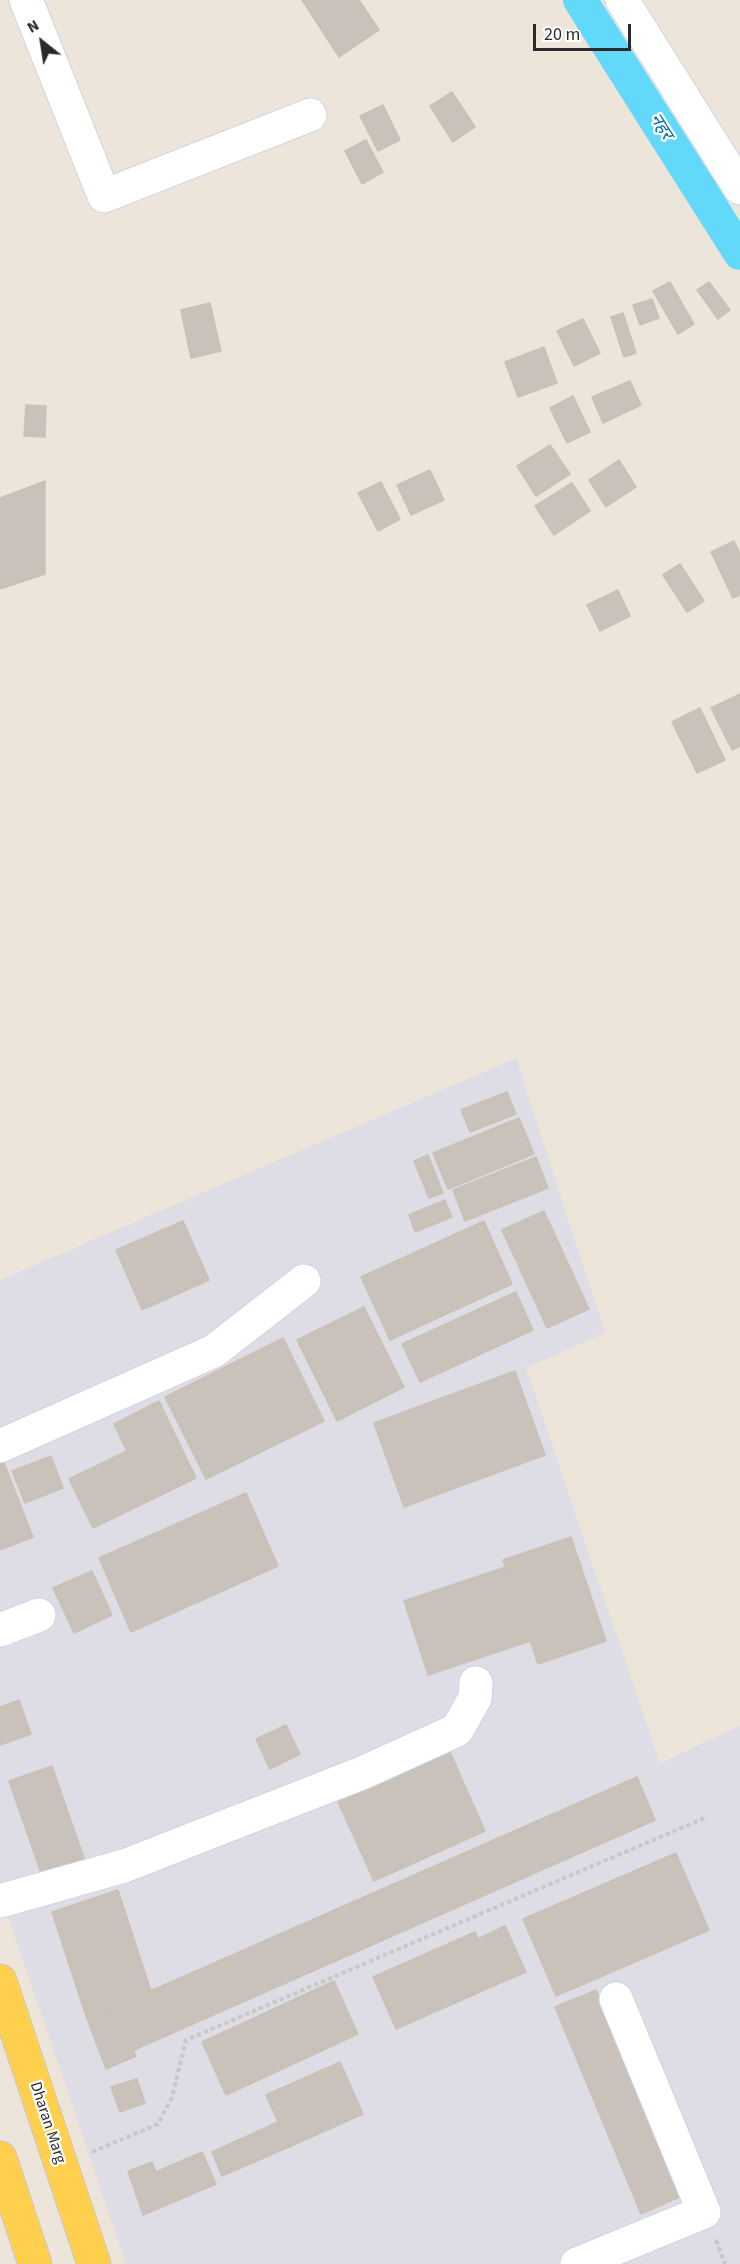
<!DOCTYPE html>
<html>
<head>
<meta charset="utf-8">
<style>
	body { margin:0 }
	#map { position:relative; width:740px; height:2264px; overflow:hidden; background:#eee5da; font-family:"Source Sans 3",sans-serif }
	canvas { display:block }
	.north { position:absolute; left:12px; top:12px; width:60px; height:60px; -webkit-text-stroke:4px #fff; paint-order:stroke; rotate:330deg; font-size:16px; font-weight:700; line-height:24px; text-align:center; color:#2a2a2a }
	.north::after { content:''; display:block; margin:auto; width:21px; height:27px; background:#2a2a2a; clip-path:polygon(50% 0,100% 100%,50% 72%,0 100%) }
	.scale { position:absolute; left:533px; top:24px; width:98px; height:27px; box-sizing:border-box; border:3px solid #2a2a2a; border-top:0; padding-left:8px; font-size:18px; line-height:21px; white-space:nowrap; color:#2a2a2a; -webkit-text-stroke:4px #fff; paint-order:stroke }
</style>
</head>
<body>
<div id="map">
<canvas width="740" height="2264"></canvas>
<div class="north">N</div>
<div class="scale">20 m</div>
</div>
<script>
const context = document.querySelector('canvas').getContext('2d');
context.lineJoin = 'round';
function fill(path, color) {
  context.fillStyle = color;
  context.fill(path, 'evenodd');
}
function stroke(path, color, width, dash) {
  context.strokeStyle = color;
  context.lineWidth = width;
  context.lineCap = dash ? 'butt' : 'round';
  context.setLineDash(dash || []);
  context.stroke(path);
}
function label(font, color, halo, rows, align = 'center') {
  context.font = font + ' "Source Sans 3","Noto Sans Devanagari",sans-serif';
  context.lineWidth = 4.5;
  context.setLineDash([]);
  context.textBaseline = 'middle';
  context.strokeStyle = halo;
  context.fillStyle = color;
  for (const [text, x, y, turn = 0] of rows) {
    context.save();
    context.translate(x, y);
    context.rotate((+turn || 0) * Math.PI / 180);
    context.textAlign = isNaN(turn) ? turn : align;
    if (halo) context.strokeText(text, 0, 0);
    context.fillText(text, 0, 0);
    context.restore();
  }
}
fill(new Path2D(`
	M516 1058 605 1333 526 1368 660 1763 740 1726V2264H126L0 1892V1280Z`), '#dedce5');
stroke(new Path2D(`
	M580 0 740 253`), '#62d8fb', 34);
const building = new Path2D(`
	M302 0H359L379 30 339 57Z
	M452 92 475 127 453 142 430 106Z
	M383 105 400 140 378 151 360 116Z
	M366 140 383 172 362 184 345 151Z
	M670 282 694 324 678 334 653 291Z
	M709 282 730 310 718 319 697 290Z
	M652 299 659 318 640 325 633 305Z
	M210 303 221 351 191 358 181 310Z
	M623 313 636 353 624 357 611 317Z
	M583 319 600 353 574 366 557 331Z
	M544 347 557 383 518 397 505 362Z
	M630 381 641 405 603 423 592 397Z
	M573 396 590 432 567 443 550 408Z
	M26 405 46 406 45 437 24 436Z
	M550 445 570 474 536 496 517 466Z
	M619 460 636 487 606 507 589 480Z
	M430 470 444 500 411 515 397 485Z
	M45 481V574L0 589V498Z
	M381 482 400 519 378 531 358 493Z
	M572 483 590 511 554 535 535 506Z
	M734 541 740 554V595L733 598 711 552Z
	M680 564 704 601 687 612 663 575Z
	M618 590 630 616 600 631 587 605Z
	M740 694V746L732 750 711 708Z
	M700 708 725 760 697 773 672 722Z
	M507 1092 516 1114 470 1132 461 1110Z
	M519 1118 534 1154 448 1189 433 1153Z
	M428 1155 443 1193 429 1198 414 1161Z
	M536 1157 548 1188 465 1221 453 1190Z
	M445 1200 452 1217 415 1232 409 1215Z
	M544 1211 589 1309 547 1328 502 1230Z
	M183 1221 209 1280 142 1310 116 1250Z
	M484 1221 512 1284 390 1340 361 1277Z
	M516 1292 533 1330 420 1382 402 1344Z
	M364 1307 404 1387 337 1421 297 1340Z
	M283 1338 324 1421 206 1479 165 1397Z
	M515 1371 545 1455 404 1507 374 1423Z
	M159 1401 196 1478 93 1528 69 1479 127 1451 114 1424Z
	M51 1456 63 1488 25 1503 12 1471Z
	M0 1458H2L33 1537 0 1550Z
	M246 1493 278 1566 131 1632 99 1558Z
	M571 1537 606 1641 538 1664 503 1560Z
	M506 1567 530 1641 428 1675 404 1601Z
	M92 1571 112 1615 74 1633 53 1588Z
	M19 1700 31 1734 0 1745V1707Z
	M286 1725 300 1754 270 1769 256 1739Z
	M450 1752 485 1831 374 1881 338 1802Z
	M52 1766 85 1861 42 1876 9 1781Z
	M637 1777 655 1820 134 2050 114 2007Z
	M676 1853 709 1930 556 1996 523 1919Z
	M118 1890 151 1991 114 2007 86 2016 52 1912Z
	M505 1926 526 1972 498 1984 478 1939Z
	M475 1932 498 1984 396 2029 373 1977Z
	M334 1981 358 2034 226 2095 202 2042Z
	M596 1990 682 2196 641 2214 555 2007Z
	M114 2007 136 2056 106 2069 86 2016Z
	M340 2062 363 2114 289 2147 266 2095Z
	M137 2079 145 2103 120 2112 111 2087Z
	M278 2122 289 2147 222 2176 212 2152Z
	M202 2152 216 2184 143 2215 128 2171 152 2162 156 2172Z`);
fill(building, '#c9c2ba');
stroke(building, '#c9c1b4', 1.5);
const minor = new Path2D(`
	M26 0 104 196 310 115
	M622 0 740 188
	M0 1446 214 1351 304 1281
	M0 1630 39 1615
	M0 1901 124 1866 362 1773 457 1730 475 1698 476 1683
	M577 2264 704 2212 616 1999`);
const primary = new Path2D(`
	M0 1981 94 2264
	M0 2158 35 2264`);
stroke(minor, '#cfd4e5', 35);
stroke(primary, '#c8c8c8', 35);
stroke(new Path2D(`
	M92 2152 158 2124 172 2097 186 2040 707 1817
	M716 2240 725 2264`), '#c8c8c8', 4, [4.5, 3]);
stroke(minor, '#fff', 33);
stroke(primary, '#ffcf4e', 33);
label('16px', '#2a2a2a', '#fff', [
	["Dharan Marg",47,2123,72]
]);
label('italic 18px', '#0075a8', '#fff', [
	["नहर",660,127,58]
]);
</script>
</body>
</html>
